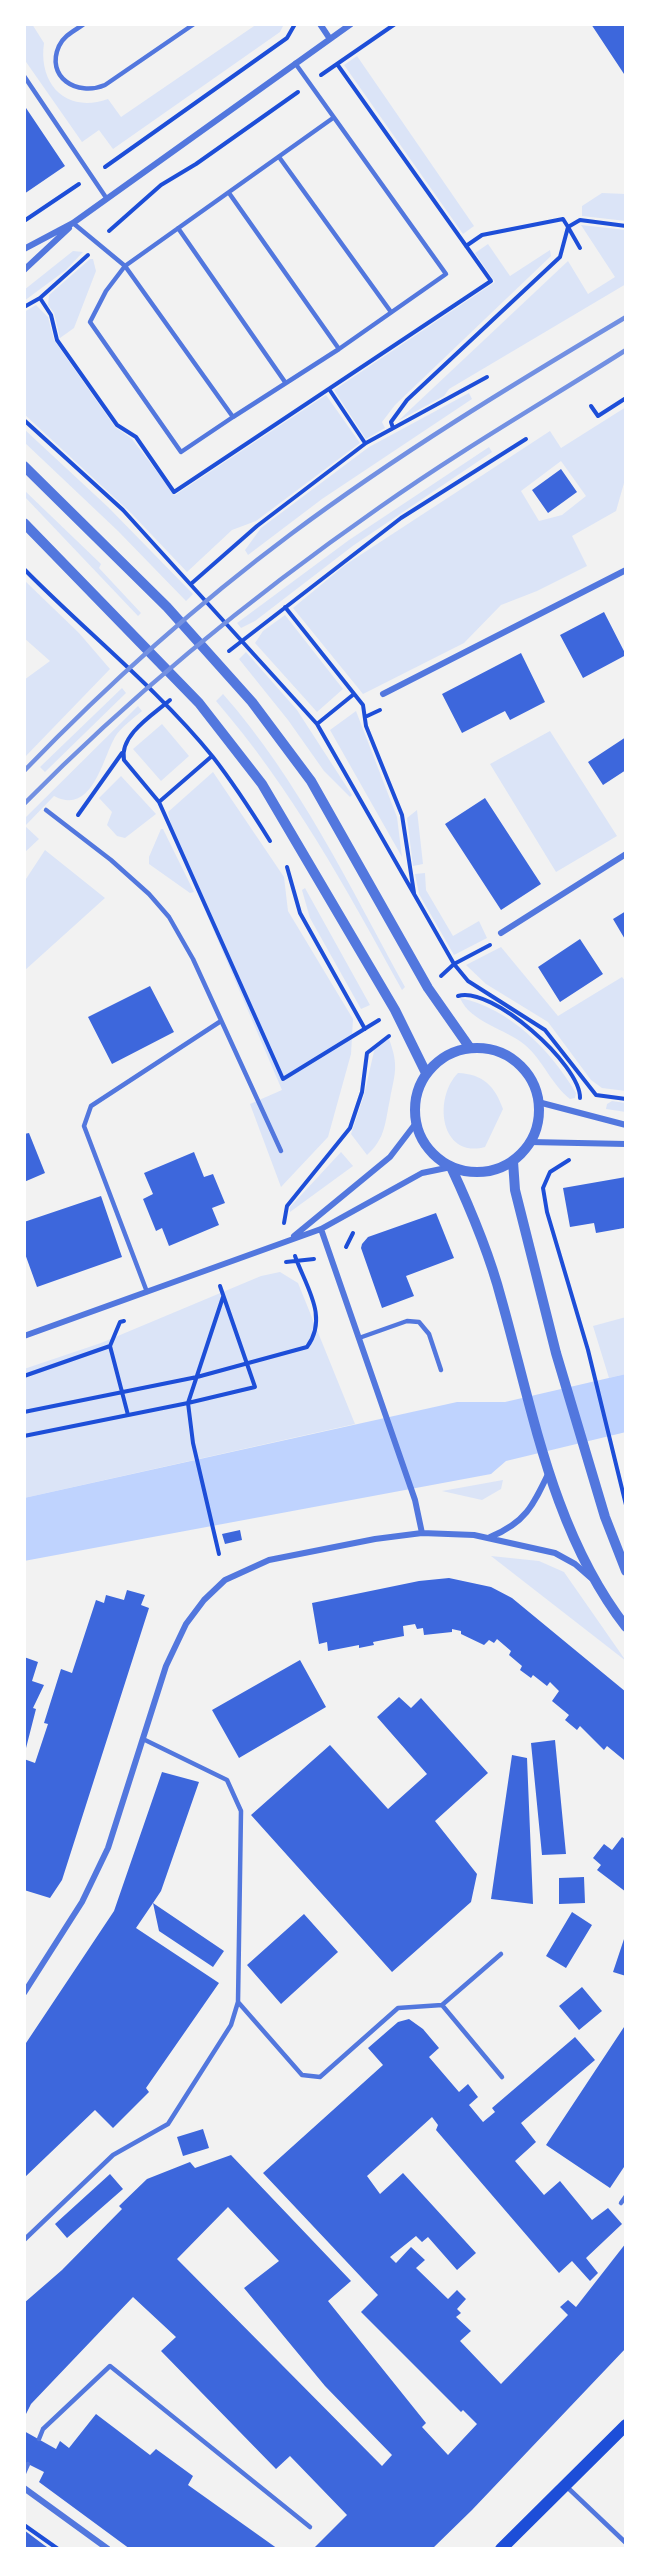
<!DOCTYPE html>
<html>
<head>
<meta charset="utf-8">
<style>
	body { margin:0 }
	#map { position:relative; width:650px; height:2573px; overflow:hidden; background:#f2f2f2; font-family:"Alegreya Sans",sans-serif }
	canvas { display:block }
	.frame { position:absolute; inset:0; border:26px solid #fff; pointer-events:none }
</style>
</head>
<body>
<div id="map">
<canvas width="650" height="2573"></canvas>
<div class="frame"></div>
</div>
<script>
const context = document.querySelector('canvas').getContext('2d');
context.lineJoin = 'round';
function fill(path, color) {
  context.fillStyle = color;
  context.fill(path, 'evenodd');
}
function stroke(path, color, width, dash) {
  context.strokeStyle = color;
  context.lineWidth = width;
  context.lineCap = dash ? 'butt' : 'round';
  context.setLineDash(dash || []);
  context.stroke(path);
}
fill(new Path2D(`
	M24 24H32L44 43C38 84 66 114 108 99L121 117 257 24H284L280 32 113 149 99 130 82 142 24 59Z
	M357 56 474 226 463 234 344 65Z
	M602 193 626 194V221L582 216V206Z
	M581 225 626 230V284L449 389 444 396 398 421 568 261 588 294 615 277Z
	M488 244 510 276 550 250 551 256 395 405 382 422 385 428 366 439 334 390 495 282 475 253Z
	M73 251 83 252 66 270 24 301V290Z
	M90 259H93L96 271 74 328 60 338 54 313 48 305 49 295Z
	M36 305 48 317 54 340 115 427 132 439 175 495 326 395 360 443 256 521 232 530 187 572 131 513 24 414V312Z
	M469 393 472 399 322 499 248 555 245 550 261 528 369 447Z
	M626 407V476L616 511 572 536 587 566 537 591 501 605 464 643 363 694 293 608 345 565 550 431 561 448ZM561 461 586 496 562 515 539 521 521 491Z
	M24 429 108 507 193 594 186 601 118 531 24 442Z
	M489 447 492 452 354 545 255 621 241 628 237 623 349 540Z
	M24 490 101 564 99 568 141 613 138 616 24 496Z
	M24 580 79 633 110 669 24 758V680L50 661 24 638Z
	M285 615 343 689 317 712 255 643 263 631Z
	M246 652 297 710 352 795 350 797 324 771 288 720 239 659Z
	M122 688 126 693 45 772 40 767Z
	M223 694C299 780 350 887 405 987L402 990C346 888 292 789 216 701Z
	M138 706 142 711C134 718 121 727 115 737 102 760 92 816 54 796L25 826 39 839 24 853V819Z
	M356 711 397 817 402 857 330 730Z
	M162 724 189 756 161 781 133 749Z
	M550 731 617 836 556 872 490 764Z
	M213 772 284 877 288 911 353 1019 351 1054 328 1137 281 1187 250 1104 282 1090 174 838 168 812Z
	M121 776 156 814 125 838 117 836 107 825 112 812 99 798Z
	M417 810 423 864 413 866 407 818Z
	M161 829H163L194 892 190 893 149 864V857Z
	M45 850 105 898 24 971V882Z
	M425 873 426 890 453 936 479 921 487 938 454 955 419 894 415 874Z
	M305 888 370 1005 361 1009 310 918 302 890Z
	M501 947 558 1016 622 977 626 982V1091L602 1088 591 1080 548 1022 486 984 466 965Z
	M460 998C510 1008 551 1051 576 1093L575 1098 570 1099C551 1084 543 1060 525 1045 506 1029 470 1022 460 998Z
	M389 1039C399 1066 395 1073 390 1099 385 1122 386 1138 367 1155L351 1134 364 1095 375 1047Z
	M458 1073C483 1074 495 1086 503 1109L485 1147C440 1159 433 1098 458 1073Z
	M612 1101 626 1103V1112L606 1109 607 1104Z
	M341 1152 353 1166 290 1212V1207Z
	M280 1272 298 1283 355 1424 24 1498V1369L101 1343 261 1276Z
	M626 1317V1374L609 1378 593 1326Z
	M503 1480 501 1489 482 1500 442 1491Z
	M491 1556 539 1561 564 1572 626 1661Z`), '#dbe4f7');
fill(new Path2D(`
	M626 1374V1432L506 1461 491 1474 24 1561V1498L457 1402H505Z`), '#bfd3fe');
fill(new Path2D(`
	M591 24H626V77Z
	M24 105 65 166 24 194Z
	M561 469 577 492 548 513 532 490Z
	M604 612 626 655 583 678 560 635Z
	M521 653 545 702 510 720 505 711 462 733 442 694Z
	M626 737V770L603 785 588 762Z
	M485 798 541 884 501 910 445 824Z
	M626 911V941L613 919Z
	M580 939 603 974 560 1002 538 967Z
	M150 986 174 1032 112 1064 88 1017Z
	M29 1133 45 1173 24 1182V1134Z
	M194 1152 204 1177 213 1174 225 1203 212 1208 219 1225 169 1246 162 1228 156 1231 143 1199 153 1194 144 1173Z
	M626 1177 624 1228 596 1233 594 1223 570 1227 563 1188Z
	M101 1196 122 1257 37 1287 24 1251V1222Z
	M436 1213 454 1258 406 1276 414 1296 382 1308 361 1248 362 1244 368 1237Z
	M240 1530 242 1540 225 1544 222 1534Z
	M449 1578 491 1587 512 1598 626 1692 624 1760 607 1746 604 1750 580 1726 577 1730 565 1720 569 1715 552 1701 559 1691 550 1682 547 1686 533 1675 531 1678 520 1670 522 1666 509 1655 511 1651 497 1639 494 1643 489 1640 484 1645 461 1634V1631L452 1629V1632L424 1635 423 1628 417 1629 415 1624 403 1626 404 1636 373 1642 374 1645 359 1648V1645L328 1651 327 1642 319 1644 312 1603 419 1581Z
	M127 1590 145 1595 141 1605 149 1608 62 1880 50 1898 24 1890V1759L35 1763 48 1724 44 1723 61 1669 72 1673 96 1600 104 1603 106 1595 124 1600Z
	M24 1657 38 1662 32 1681 44 1685 33 1708 36 1709 25 1752Z
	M300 1660 326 1707 239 1758 212 1710Z
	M399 1697 411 1708 421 1698 488 1773 435 1821 477 1874 471 1902 392 1972 251 1815 330 1745 388 1809 427 1774 377 1717Z
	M555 1740 566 1854 542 1855 531 1743Z
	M512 1755 527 1758 533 1904 491 1899Z
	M162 1772 199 1782 161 1891 153 1903 224 1951 213 1967 159 1931 153 1903 136 1928 219 1983 146 2088 149 2092 113 2128 95 2110 24 2178V2046L114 1911Z
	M622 1837 626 1840V1892L597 1870 601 1865 593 1858 604 1844 612 1850Z
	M584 1877 585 1903 559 1904V1878Z
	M572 1912 592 1925 566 1968 546 1956Z
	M304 1914 338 1952 281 2004 247 1965Z
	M626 1933V1976L613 1972Z
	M582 1987 602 2011 579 2030 559 2006Z
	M409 2019 423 2029 439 2048 429 2057 459 2092 468 2084 478 2097 469 2105 483 2122 495 2112 492 2108 575 2037 595 2060 521 2123 536 2142 515 2161 544 2195 560 2181 592 2220 608 2208 622 2224 586 2258 598 2273 590 2281 572 2261 559 2273 436 2130 438 2125 432 2117 367 2176 380 2194 403 2173 476 2253 457 2270 428 2237 422 2242 416 2236 390 2257 396 2263 411 2247 425 2260 416 2268 448 2299 457 2290 466 2299 457 2309 461 2313 456 2317 471 2331 460 2341 501 2384 568 2315 560 2307 568 2300 576 2307 626 2243V2348L472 2510 432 2549H313L347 2515 290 2456 276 2469 161 2351 176 2337 133 2297 31 2404 24 2418V2303L62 2270 122 2209 119 2206 147 2179 190 2162 195 2168 231 2155 351 2281 328 2301 426 2423 422 2427 448 2455 477 2424 463 2410 461 2412 361 2312 378 2295 263 2173 383 2065 368 2048 398 2022ZM228 2207 279 2261 244 2288 325 2386 392 2455 382 2466 177 2259Z
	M626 2024V2164L610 2188 546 2145Z
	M203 2129 209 2148 183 2156 177 2137Z
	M110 2174 123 2189 67 2238 55 2224Z
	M96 2414 150 2455 156 2449 193 2476 188 2485 278 2549H130L39 2482 44 2472 24 2462V2431L56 2449 60 2441 69 2448Z
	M24 2530 44 2545 50 2549H24Z`), '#3d67dc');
stroke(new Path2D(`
	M321 75 395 24
	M105 167 287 38 295 24
	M24 221 79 184
	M109 231 161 185 196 164 298 92
	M466 246 482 235 563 219 568 227 580 220 626 226
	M40 298 51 315 57 340 117 425 136 437 174 492 491 281 337 64
	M24 307 40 298 88 255
	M329 389 365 443
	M591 406 598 416 626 398
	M24 420 123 510 317 724 454 964 490 945
	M393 428 391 422 407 400 560 257 568 227 580 248
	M24 569C86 632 157 688 213 757 234 784 252 812 270 841
	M192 583 257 526 366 443 487 377
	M285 607 363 705 366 726 402 815 414 893
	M229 651 401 518 526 439
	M170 700C154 714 119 735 124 760L159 802 283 1079 379 1020
	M365 717 380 710
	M317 724 354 694
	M159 802 212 756
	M78 815 122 753
	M287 867 300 913 365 1029
	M441 976 454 964 468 981 545 1030 596 1095 626 1099
	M458 996C491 985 581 1065 580 1098
	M569 1160 550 1172 543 1188 547 1212 588 1350 626 1505
	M284 1223 287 1206 350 1128 362 1092 367 1053 389 1036
	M346 1247 353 1233
	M286 1262 314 1259
	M124 1321 120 1322 110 1346 128 1415
	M24 1376 110 1346
	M24 1412 197 1377 307 1347C329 1317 306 1287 295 1256
	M24 1436 188 1403 255 1387 220 1286
	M219 1554 193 1443 188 1403 223 1297
	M24 2525 58 2549`), '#1d4ed8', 4);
stroke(new Path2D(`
	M84 24C76 30 64 35 59 46 45 77 77 97 105 85L194 24
	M24 76 107 199
	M279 157 391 312
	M229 193 339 349
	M73 223 125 266 233 417 339 349 446 274 295 63
	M178 228 285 382
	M233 417 181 452 90 322 106 291 125 266 333 118
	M46 810 111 860 149 894 169 917 193 959 281 1151
	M147 1292 84 1126 91 1106 221 1021
	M359 1338 407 1321 419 1322 429 1334 441 1370
	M238 2002 302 2075 320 2077 398 2008 442 2005 502 2077
	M442 2005 501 1954
	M621 2203 626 2196
	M24 2240 113 2155 168 2124 231 2025 238 2002 241 1811 227 1780 143 1739
	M39 2439 43 2429 110 2366 310 2527
	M24 2473 28 2464
	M567 2487 626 2543`), '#5277de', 4.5);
stroke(new Path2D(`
	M320 24 330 39
	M24 249 73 223 351 24
	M24 270 69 228
	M383 694 626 570
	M501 933 626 854
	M538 1102 626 1125
	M530 1142 626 1144
	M321 1229 415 1500 422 1533
	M294 1236 390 1157 416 1123
	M24 1336 321 1229 422 1173 451 1167
	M490 1537C525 1523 533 1506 549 1472
	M24 1993 82 1902 108 1848 166 1666 186 1624 204 1600 225 1580 269 1560 375 1539 422 1533 474 1535 555 1553 575 1564 591 1578
	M24 2488 108 2549`), '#5277de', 6);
stroke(new Path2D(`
	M24 466 167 607 252 702 311 781 428 988 470 1048
	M24 523 199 703 262 784 395 1010 426 1073
	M415 1110a62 62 0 1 1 124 0a62 62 0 1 1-124 0Z
	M513 1161 515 1190 556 1353 605 1517 626 1571
	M451 1167C471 1210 489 1252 501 1298 533 1411 553 1533 626 1627`), '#5277de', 10);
stroke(new Path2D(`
	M501 2549 626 2425`), '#1d4ed8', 12);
stroke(new Path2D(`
	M24 771C106 686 196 605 291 534 398 454 512 385 626 317
	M24 804C132 694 254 595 380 507 459 451 544 402 626 350`), '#7290e2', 4.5);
</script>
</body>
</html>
